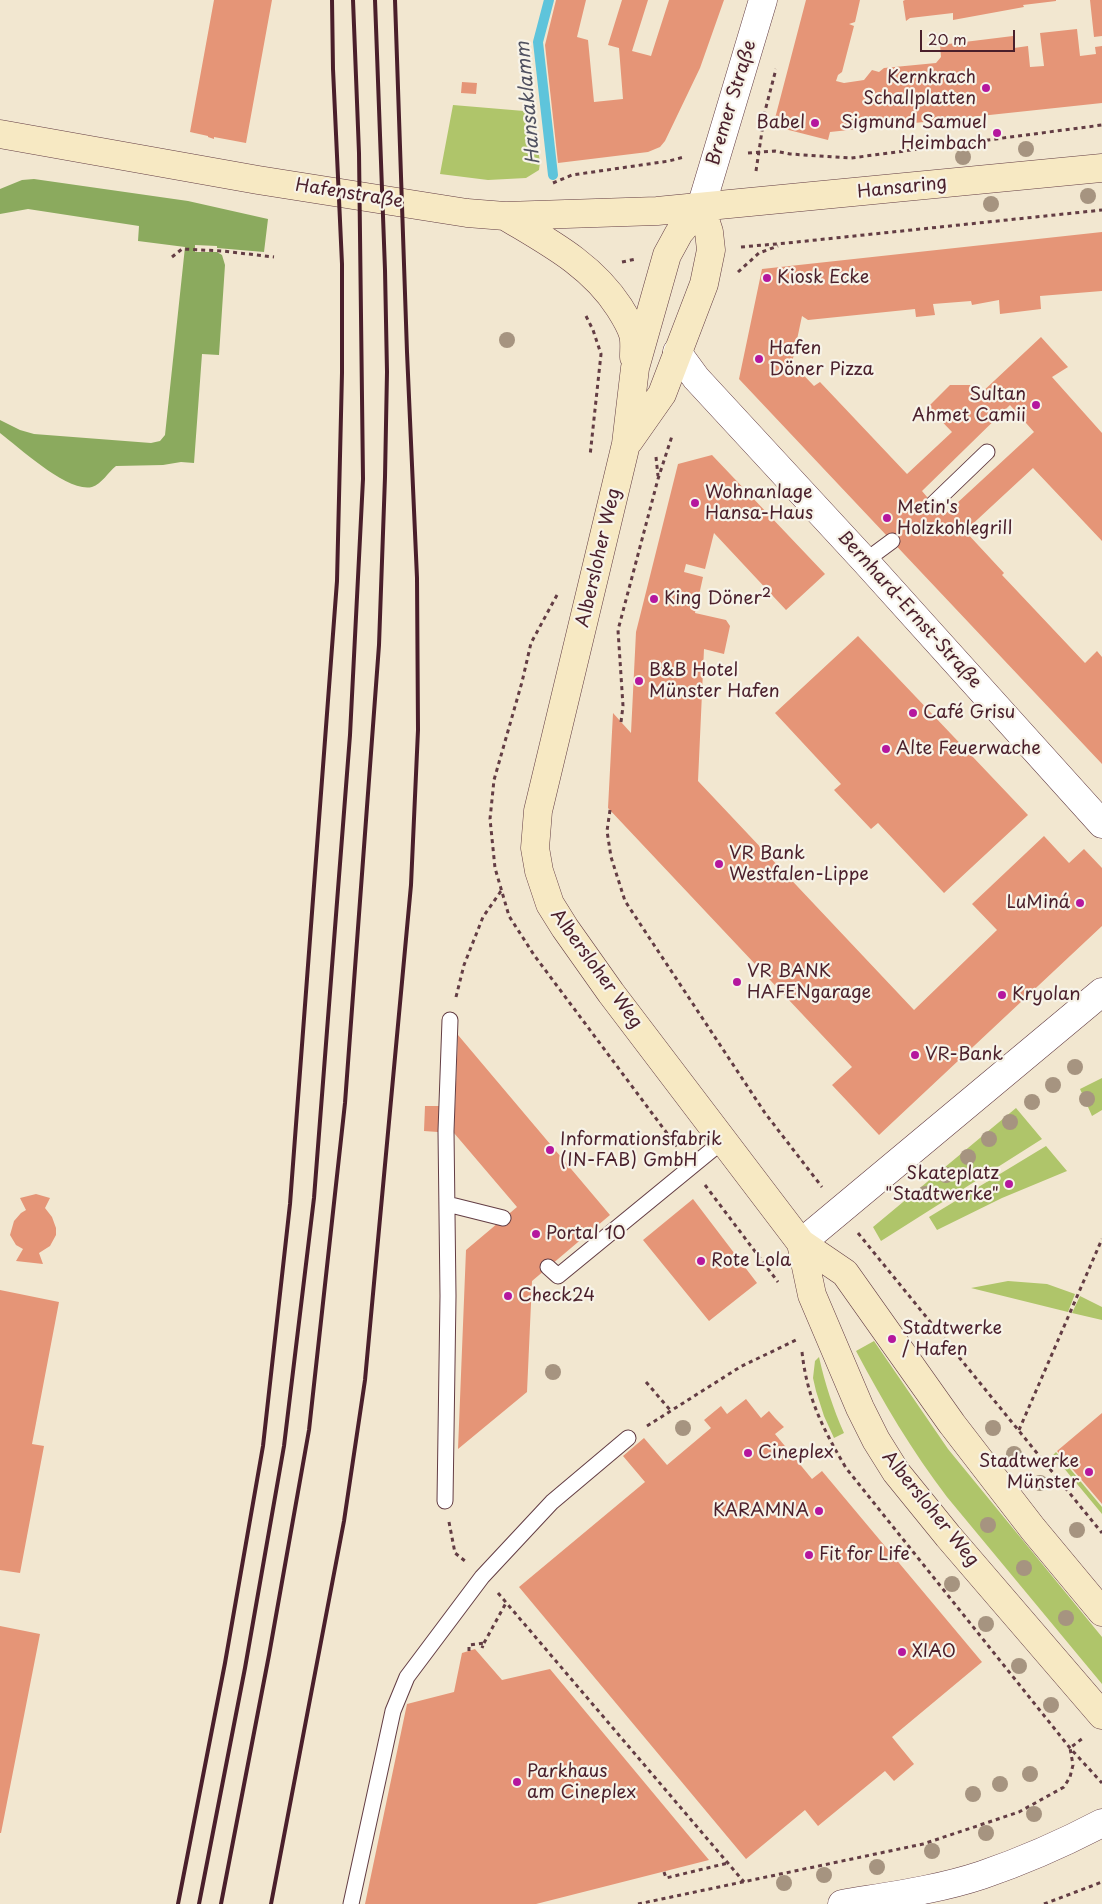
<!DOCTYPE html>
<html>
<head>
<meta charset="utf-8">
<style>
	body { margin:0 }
	#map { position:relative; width:1102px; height:1904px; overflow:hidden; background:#f2e7d0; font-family:"Playpen Sans",sans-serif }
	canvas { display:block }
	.scale { position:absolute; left:920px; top:30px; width:95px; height:22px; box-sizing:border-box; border:2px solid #4a1f2b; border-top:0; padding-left:6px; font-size:15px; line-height:18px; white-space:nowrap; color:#4a1f2b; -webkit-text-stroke:4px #f7f3e8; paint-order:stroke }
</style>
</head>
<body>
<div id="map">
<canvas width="1102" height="1904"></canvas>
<div class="scale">20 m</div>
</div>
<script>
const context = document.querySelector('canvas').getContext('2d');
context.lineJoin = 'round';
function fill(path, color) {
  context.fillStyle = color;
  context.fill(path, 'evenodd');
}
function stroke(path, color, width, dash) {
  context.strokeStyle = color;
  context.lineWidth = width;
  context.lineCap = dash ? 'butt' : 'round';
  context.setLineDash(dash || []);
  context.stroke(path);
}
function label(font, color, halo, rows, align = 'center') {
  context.font = font + ' "Playpen Sans",sans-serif';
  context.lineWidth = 4.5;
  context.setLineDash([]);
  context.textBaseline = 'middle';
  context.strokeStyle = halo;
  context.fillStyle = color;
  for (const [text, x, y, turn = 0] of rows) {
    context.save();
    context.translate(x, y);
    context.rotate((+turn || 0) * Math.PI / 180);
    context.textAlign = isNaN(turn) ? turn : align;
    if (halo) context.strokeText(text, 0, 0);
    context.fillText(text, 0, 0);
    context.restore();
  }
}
fill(new Path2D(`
	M453 105 524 111 533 117 540 162 539 170 526 178 488 180 440 174Z
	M1102 1078V1110L1092 1116 1080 1089Z
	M1016 1108 1042 1139 881 1241 873 1227Z
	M1046 1146 1067 1171 1002 1198 937 1230 929 1217Z
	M1008 1281 1047 1284 1075 1294 1068 1312 971 1288Z
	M1080 1296 1102 1307V1320L1072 1313Z
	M874 1341 948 1449 1102 1637V1684L947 1497C912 1451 883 1402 856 1351Z
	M819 1357C825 1384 833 1408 844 1433L834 1438 824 1416 816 1391 813 1378 815 1361Z
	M1056 1452 1102 1507V1514L1053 1455Z`), '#afc56a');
fill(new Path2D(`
	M34 179 188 201 268 219 264 252 217 248V246L195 245V252H217L222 255 225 265 219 355 202 354 194 463 181 462 163 465 116 466C108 472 102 484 92 487 68 493 20 448 0 433V420L20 430 34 434 151 443 160 441 165 435 185 247 138 241 139 226 28 209 0 214V189L22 180Z`), '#8baa5e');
stroke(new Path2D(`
	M549 0 538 42 553 175`), '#5ec4db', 10);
fill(new Path2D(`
	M214 0H272L246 143 214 137V139L208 137V136L190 132Z
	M556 0H586L577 37 588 40 594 102 623 99 619 48 608 45 622 0H648L632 51 651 56 669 0H724L700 68 665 141 660 147 648 152 558 163 545 45Z
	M806 0H860L855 22 849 24 854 26 842 72 838 75 836 81 844 83 864 80 872 70 879 72 884 68 936 63 941 57 940 45 1013 36 1014 48 1028 46 1030 67 1044 66 1040 33 1077 29 1080 56 1096 54 1095 47 1102 46V103L830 132 828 140 773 126Z
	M905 0H1056V1L1023 5 1024 7 953 20V13L910 18 906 21 903 1Z
	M1090 0H1102V36L1094 37Z
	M462 82 477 83 476 94 461 93Z
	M1102 232V291L1040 296 1041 309 1000 314 999 300 972 305 971 301 933 304 935 315 916 317 915 309 808 320 802 316 792 363 814 386 820 382 907 474 952 432 928 407 950 385H970L979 395 1041 337 1068 367 1052 377 1102 433V541L1033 468 965 531 1004 573 1002 575 1085 663 1097 651 1102 657V764L739 379 762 269ZM1010 405 1034 432 943 516 922 491Z
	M712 455 825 574 786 610 714 533 705 569 686 564 684 572 703 577 695 613 726 620 730 626 724 654 704 649 698 781 914 1010 997 930 972 904 1044 836 1069 863 1084 849 1102 868V926L879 1135 832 1085 852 1067 608 808 613 713 631 733 636 632 678 464Z
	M858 636 1028 815 944 893 878 823 871 829 834 790 841 784 775 713Z
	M458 1035 610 1215 532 1281 527 1392 458 1449 466 1250 517 1207 454 1133Z
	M425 1106H439L438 1132 424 1131Z
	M36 1194 50 1198 45 1208 52 1217 56 1228V1235L50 1246 39 1253 43 1264 16 1261 23 1249 16 1245 10 1235 14 1221 21 1213 26 1210 20 1198Z
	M693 1199 757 1283 709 1321 643 1240Z
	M0 1290 59 1302 32 1444 44 1446 20 1573 0 1570Z
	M746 1399 761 1418 769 1411 775 1418 784 1427 775 1434 812 1479 822 1471 982 1662 892 1737 914 1764 894 1781 885 1771 818 1826 805 1810 746 1859 519 1587 645 1482 623 1456 644 1438 667 1465 711 1428 704 1420 721 1406 727 1414Z
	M1102 1413V1504L1057 1451Z
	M0 1626 40 1634 1 1833H0Z
	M475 1649 502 1680 550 1669 709 1860 536 1904H365L407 1704 454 1692 462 1653Z`), '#e59577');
const service = new Path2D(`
	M933 504 987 452
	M865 561 892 541
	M447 1204 503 1218
	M548 1267 558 1276 724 1140
	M445 1501 448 1296 446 1131 450 1020
	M351 1904 393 1711 407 1677 482 1577 552 1502 628 1438`);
const minor = new Path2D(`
	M677 352 696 378 865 561 1102 824
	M801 1243 1102 992
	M842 1904C889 1896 937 1890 982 1875 1023 1861 1064 1843 1102 1823`);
const tertiary = new Path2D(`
	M701 207 763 0`);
const secondary = new Path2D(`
	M0 134 258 180 467 213 505 216 657 211 1102 168
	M701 207 679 233 667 255 635 368 626 444 538 811 535 848 539 871 550 904 565 928 611 993 801 1243 845 1273 952 1424 1033 1529 1102 1612
	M505 216C548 242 591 264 619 307 624 315 630 324 633 334 635 341 634 349 634 357
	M629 441 662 394 704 284 711 250 709 232 701 207
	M801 1243 812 1295 860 1408 876 1440 896 1472 948 1536 1102 1715`);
stroke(service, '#633d44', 17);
stroke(minor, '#633d44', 29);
stroke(tertiary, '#633d44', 29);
stroke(secondary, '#633d44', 29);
stroke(new Path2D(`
	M748 153 775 151 790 154 851 158 1102 125
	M756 171 765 111 776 69
	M553 183 572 175 669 161 684 157
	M741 247 787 243 1102 210
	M172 257 182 249 222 251 274 257
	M622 262 636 259
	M738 272 759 253 778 246
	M586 316 593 330 601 354 590 456
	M656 457 658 476
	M557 595 531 643 522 682 494 780 490 819 495 868 509 916 534 955 678 1148
	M621 722 623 706 618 630 658 479 672 436
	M610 810 607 831 611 857 625 901 765 1113 822 1187
	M456 997 464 965 483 917 501 891
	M705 1185 778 1282
	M858 1233 1102 1533
	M802 1352C807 1398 823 1429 846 1468L1070 1748 1102 1783
	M646 1382 671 1411
	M647 1426 740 1367 798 1339
	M1019 1430 1102 1239
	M449 1522 455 1553 465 1561
	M498 1593 744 1882
	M484 1643 507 1601
	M469 1651V1645L484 1643 482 1648
	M664 1872 666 1878 728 1863
	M638 1904 923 1844 1019 1812 1064 1787 1070 1777 1073 1765 1070 1748 1083 1738
	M1044 1904 1102 1882`), '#633d44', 3, [4, 4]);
stroke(service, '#fff', 15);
stroke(minor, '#fff', 28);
stroke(tertiary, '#fff', 28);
stroke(secondary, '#f7e9c3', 28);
stroke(new Path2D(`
	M178 1904 225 1663 263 1446 290 1204 337 581 342 373V264L333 69 332 0
	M199 1904 245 1668 284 1446 314 1198 350 735 363 479 359 153 353 0
	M221 1904 269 1655 309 1430 345 1103 379 645 385 477 387 372 385 270 375 0
	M271 1904 344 1521 365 1380 411 885 418 730 417 578 407 352 395 0`), '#4a1f2b', 4);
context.fillStyle = '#a69480';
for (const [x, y] of [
	[1026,149],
	[963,157],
	[1088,196],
	[991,204],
	[507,340],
	[1075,1067],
	[1053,1085],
	[1087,1099],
	[1032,1102],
	[1010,1122],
	[989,1139],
	[968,1157],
	[946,1175],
	[925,1194],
	[553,1372],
	[683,1428],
	[993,1428],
	[1014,1454],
	[1040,1483],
	[988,1525],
	[1077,1530],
	[1024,1568],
	[952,1584],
	[1066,1618],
	[986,1624],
	[1019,1666],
	[1051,1705],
	[1030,1774],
	[1000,1784],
	[973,1794],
	[1034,1814],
	[986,1833],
	[932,1851],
	[877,1867],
	[824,1875],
	[784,1883]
]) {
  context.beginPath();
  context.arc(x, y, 8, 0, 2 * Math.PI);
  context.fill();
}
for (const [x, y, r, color] of [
	[986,88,5,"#b5179e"],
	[815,123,5,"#b5179e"],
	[997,133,5,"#b5179e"],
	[767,278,5,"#b5179e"],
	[759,359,5,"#b5179e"],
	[1036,405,5,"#b5179e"],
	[695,503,5,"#b5179e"],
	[887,518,5,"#b5179e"],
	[654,599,5,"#b5179e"],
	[639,681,5,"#b5179e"],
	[913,713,5,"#b5179e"],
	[886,749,5,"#b5179e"],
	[719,864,5,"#b5179e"],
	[1080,903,5,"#b5179e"],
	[737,982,5,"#b5179e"],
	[1002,995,5,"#b5179e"],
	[915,1055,5,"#b5179e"],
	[550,1150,5,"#b5179e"],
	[1009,1184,5,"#b5179e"],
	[536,1234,5,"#b5179e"],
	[701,1261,5,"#b5179e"],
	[508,1296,5,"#b5179e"],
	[892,1339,5,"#b5179e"],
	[748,1453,5,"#b5179e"],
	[1089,1472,5,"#b5179e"],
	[819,1511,5,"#b5179e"],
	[809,1555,5,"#b5179e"],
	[902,1652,5,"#b5179e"],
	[517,1782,5,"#b5179e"]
]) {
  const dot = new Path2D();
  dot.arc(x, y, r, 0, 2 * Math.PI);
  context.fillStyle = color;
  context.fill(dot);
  stroke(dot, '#f7f3e8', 2);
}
label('18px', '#4a1f2b', '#f7f3e8', [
	["Kernkrach",976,78,"right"],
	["Schallplatten",976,99,"right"],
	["Babel",805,123,"right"],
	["Sigmund Samuel",987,123,"right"],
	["Heimbach",987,144,"right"],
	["Kiosk Ecke",777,278],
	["Hafen",769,349],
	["Döner Pizza",769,370],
	["Sultan",1026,395,"right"],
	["Ahmet Camii",1026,416,"right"],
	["Wohnanlage",705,493],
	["Hansa-Haus",705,514],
	["Metin's",897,508],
	["Holzkohlegrill",897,529],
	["King Döner²",664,599],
	["B&B Hotel",649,671],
	["Münster Hafen",649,692],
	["Café Grisu",923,713],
	["Alte Feuerwache",896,749],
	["VR Bank",729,854],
	["Westfalen-Lippe",729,875],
	["LuMiná",1070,903,"right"],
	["VR BANK",747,972],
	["HAFENgarage",747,993],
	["Kryolan",1012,995],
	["VR-Bank",925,1055],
	["Informationsfabrik",560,1140],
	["(IN-FAB) GmbH",560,1161],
	["Skateplatz",999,1174,"right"],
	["\"Stadtwerke\"",999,1195,"right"],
	["Portal 10",546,1234],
	["Rote Lola",711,1261],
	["Check24",518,1296],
	["Stadtwerke",902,1329],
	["/ Hafen",902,1350],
	["Cineplex",758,1453],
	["Stadtwerke",1079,1462,"right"],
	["Münster",1079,1483,"right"],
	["KARAMNA",809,1511,"right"],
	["Fit for Life",819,1555],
	["XIAO",912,1652],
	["Parkhaus",527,1772],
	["am Cineplex",527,1793]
], 'left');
label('18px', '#4a1f2b', '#f7f3e8', [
	["Bremer Straße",732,103,-73],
	["Hansaring",902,188,-6],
	["Hafenstraße",349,194,9],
	["Albersloher Weg",599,558,-77],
	["Bernhard-Ernst-Straße",909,610,48],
	["Albersloher Weg",596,969,54],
	["Albersloher Weg",930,1509,51]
]);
label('italic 19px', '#505160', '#f7f3e8', [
	["Hansaklamm",529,103,-95]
]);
</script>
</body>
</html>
